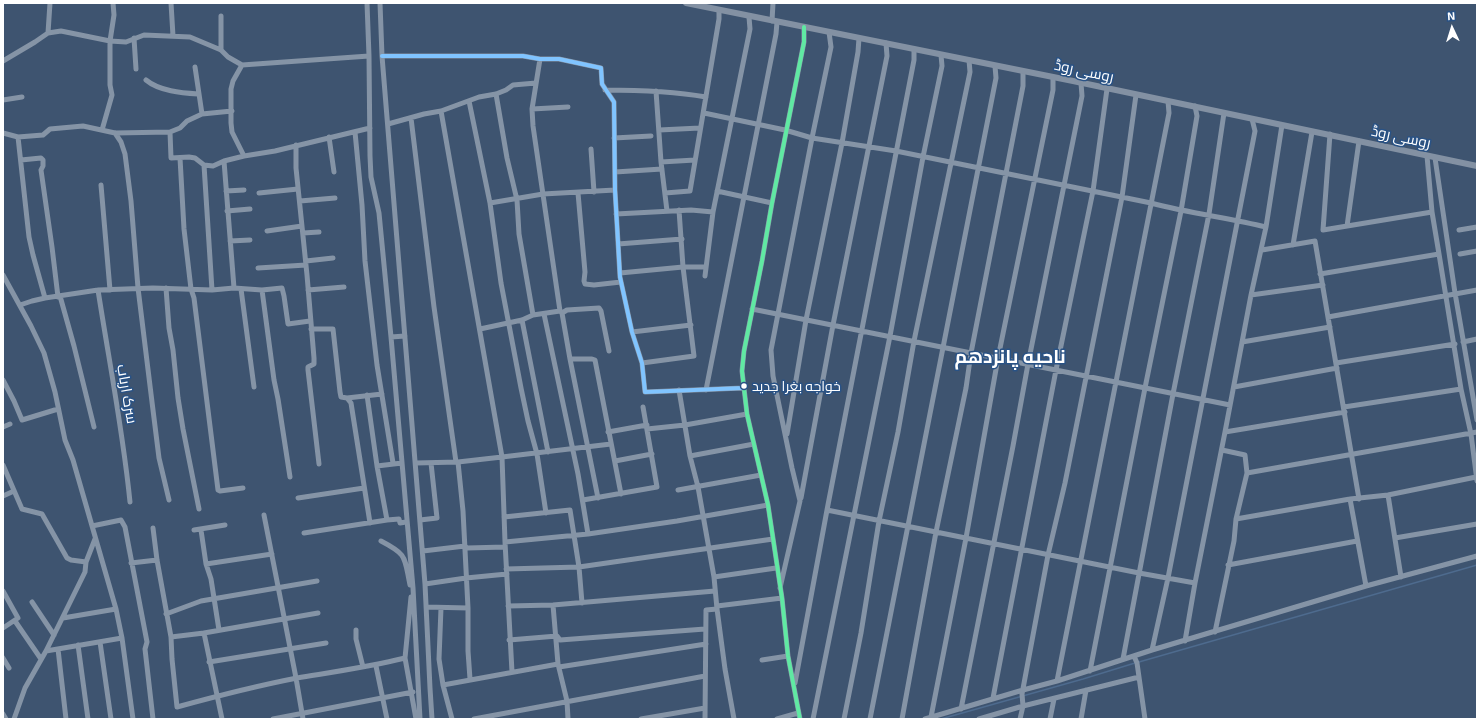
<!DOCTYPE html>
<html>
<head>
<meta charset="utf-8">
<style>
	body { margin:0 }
	#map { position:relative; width:1480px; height:722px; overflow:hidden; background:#3e5470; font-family:"Exo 2",sans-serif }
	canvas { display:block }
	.frame { position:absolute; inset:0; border:4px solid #fff; pointer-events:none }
	.north { position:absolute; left:1432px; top:8px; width:40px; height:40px; -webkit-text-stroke:3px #295285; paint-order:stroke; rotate:356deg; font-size:11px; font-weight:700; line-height:16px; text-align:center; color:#fff }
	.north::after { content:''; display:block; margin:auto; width:14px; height:18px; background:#fff; clip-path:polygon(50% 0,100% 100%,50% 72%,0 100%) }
</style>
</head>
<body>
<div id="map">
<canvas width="1480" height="722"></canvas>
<div class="frame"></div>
<div class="north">N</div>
</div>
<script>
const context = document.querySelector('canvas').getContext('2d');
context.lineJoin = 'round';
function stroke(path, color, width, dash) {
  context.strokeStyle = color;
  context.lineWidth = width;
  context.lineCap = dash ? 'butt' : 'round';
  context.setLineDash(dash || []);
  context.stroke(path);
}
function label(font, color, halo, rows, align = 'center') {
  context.font = font + ' "Exo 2",Cairo,sans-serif';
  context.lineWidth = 3;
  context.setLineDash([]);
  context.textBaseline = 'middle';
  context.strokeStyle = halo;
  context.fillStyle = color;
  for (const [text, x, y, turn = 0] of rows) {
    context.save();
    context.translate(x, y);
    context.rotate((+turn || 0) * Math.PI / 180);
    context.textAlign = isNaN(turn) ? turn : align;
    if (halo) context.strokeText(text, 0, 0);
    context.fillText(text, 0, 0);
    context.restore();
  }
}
stroke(new Path2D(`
	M1139 662 1477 565
	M941 719 1083 679 1135 663`), '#4e6b8e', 1.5);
stroke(new Path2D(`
	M171 3 173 36
	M367 3 369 56 370 156 371 177 379 213 391 337 413 588 420 719
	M380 3 382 56 425 584 430 688 432 719
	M221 16V50
	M772 21 773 3
	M48 33 50 3
	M134 38 136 69
	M382 56H523L540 59H559L601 68 602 84 614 102 615 190 620 277 632 332 642 363 645 392 743 388
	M540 59 532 109 533 126 560 311 562 313 570 359 598 498
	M3 61 35 42 48 33 61 31 110 41 126 42 144 35 190 37 221 50 228 57 242 65 369 56
	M242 65 233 81 231 89V123L232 132 244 156
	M195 67 202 114
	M146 80C159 91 182 93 198 94
	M605 90C639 90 672 91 706 97
	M656 91 661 162 667 211
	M496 94 507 158 517 200 519 234 533 315
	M3 100 22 97
	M469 101 490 203 501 283 521 388 528 421 537 454 546 513
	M532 109 568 107
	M441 111 502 457 505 542 512 672
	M704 113 785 130 812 138 896 151 1151 203C1189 213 1228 218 1266 227
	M411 118 434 307 456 462
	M388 124 424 114 441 111 479 97 496 94 506 90 513 85 536 83
	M102 130 112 95 110 85V41L114 15 113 3
	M659 130 700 128
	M170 132 171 158 189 157 195 158 204 165 213 166 224 161 244 156 275 151 370 128
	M355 132 362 205 365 261 377 365 393 463
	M3 133 18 137 43 135 50 129 83 126 115 133 170 132 180 128 187 121 202 114 232 111
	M115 133 121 142 125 154 131 201 138 288 152 402 159 458 169 500
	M1330 134 1323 230 1432 212
	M18 137 29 237 33 255 45 298
	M329 137 334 172
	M614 138 651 136
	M296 145V168L307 275 314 358V364L308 367V370L319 464
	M591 149 594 192
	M1427 156 1432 212 1439 254 1461 389 1471 434 1477 481
	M180 158 184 229 191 289 194 298 218 490 220 491 243 488
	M1435 158 1455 293 1477 420
	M21 160 41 158 43 160V166L41 170 52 247 58 297
	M224 161 234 288
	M661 162 695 160
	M204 165 212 290
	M615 172 662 169
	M101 185 110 290
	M226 191 244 190
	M717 191 772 203
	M259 193 298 189
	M578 193 585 272 584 281 585 284 594 285 621 282
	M665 193 690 191 719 19V10
	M300 201 335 198
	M490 203 543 194 615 190
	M227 211 250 209
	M616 214 691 210 713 212
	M1347 226 1359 141
	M1459 230 1477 227
	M267 231 302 226
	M303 233 319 232
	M230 241 250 240
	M618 244 682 239
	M1293 245 1312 132
	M1262 250 1315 241 1359 499
	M1460 254 1477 251
	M306 261 333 258
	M258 268 306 265
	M620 273 683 267H706
	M1320 274 1439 254
	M3 275 31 326 44 353 55 392 65 440 73 460 116 609 122 638 133 719
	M705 276 713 212 750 29 749 17
	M166 288 169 328 173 350 178 398 183 429 199 509
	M241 289 254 387
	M98 290C109 361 123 431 130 502
	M262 290 274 380 278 399 290 477
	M308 290 344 287
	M1251 295 1323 285
	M60 296 74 346 94 427
	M20 305 32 301 45 298 98 290 153 288 212 290 234 288 262 290 282 288 284 296 288 324 310 321
	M752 309 1230 405
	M562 313 567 310 599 308 601 311 609 351
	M544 314 578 474 588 534
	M1328 317 1477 290
	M522 320 548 452
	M311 329H333L340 392 341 397 347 398 351 403 370 523
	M480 329 522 320 533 315 560 311
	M632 332 691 325
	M391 337 405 336
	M1242 342 1330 327
	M1463 342 1477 339
	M570 359H592L595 360 621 494
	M642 363 694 356 683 267 679 210
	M1336 363 1455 344
	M3 380 14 401 22 420 58 409
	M1234 387 1337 368
	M679 390 690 456 698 487 714 577 717 609 725 669 734 719
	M706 390 776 34 777 22
	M367 395 377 466 387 520
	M347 398 382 394
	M1344 407 1461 389
	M3 427 10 424
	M647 429 685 425 747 414
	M608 432 647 425
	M1225 432 1345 412
	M787 434 806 320 842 143 858 52 859 38
	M690 456 754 444
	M615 461 652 454
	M458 462 463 511 468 608V651L470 679
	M416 463 458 462 502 457 611 444
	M3 465 22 509 42 514 67 558 71 560 86 562
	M377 466 402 463
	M1247 473 1477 432
	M678 490 761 475
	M1388 495 1401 577
	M3 496 14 491
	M298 498 364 488
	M801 498 833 325 887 56 886 43
	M1350 499 1366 586
	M583 500 657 487 643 407
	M827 510 1139 573 1195 583
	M264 515 296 678 303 719
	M504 517 570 510 579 567 582 603
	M1236 519 1350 499 1388 495 1476 477
	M420 520 437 518 431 463
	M92 526 121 520 125 527 147 642 145 649 153 719
	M153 528 157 560 171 637 172 659 177 707C217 696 256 686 297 678 333 672 369 667 405 658
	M194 530 225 525
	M201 530 206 564 211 579 219 630
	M304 533 387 520 399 519 400 523 406 522
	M1395 538 1477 524
	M381 541C408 555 404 557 410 585
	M505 542 588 534 677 521 768 505
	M423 551 465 546 467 548 505 547
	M131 563 157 560
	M206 564 272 554
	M1228 565 1357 541
	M506 569 579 567 773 539
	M714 577 776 568
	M425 584 466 578 507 574
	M780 588 800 501 792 468 773 376 771 350 812 138 831 47 829 32
	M3 591 18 618 3 628
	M411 597 405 658 416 719
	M32 602 54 635
	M553 605 558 664 567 701 568 719
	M508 606 553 605 715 591
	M717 606 782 598
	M426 607 468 608
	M441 608 439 659 443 685 452 719
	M166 614 201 601 317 581
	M63 618 116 609
	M15 621 41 659
	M356 630V639L363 667
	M1215 632 1234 541 1236 519 1247 473 1245 455 1222 450
	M204 633 222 719
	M171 637 204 633 318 613
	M509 640 557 636 560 640 705 629
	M1185 641 1195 583 1225 432 1251 295 1266 227 1282 125
	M100 642 111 719
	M78 645 88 719
	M58 649 66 719
	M1152 650 1168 578 1255 131 1252 119
	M46 651 122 638
	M1134 656 1137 663 1145 719
	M3 658 9 668
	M1123 659 1173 394 1209 214 1224 113
	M762 660 788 656
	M209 662 326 643
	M376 666 387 719
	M559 667 706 644
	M1090 671 1145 388 1181 211 1197 116 1195 106
	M1057 681 1169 113 1168 101
	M795 683 827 510 914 60V49
	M443 685 558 664
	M993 698 1056 370 1093 191 1107 89
	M961 709 1013 446 1028 364 1082 96 1081 83
	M3 714 6 719
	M931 717 966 538 998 358 1053 90V77
	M14 719 25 688 46 651 85 572 86 562 95 539
	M273 719 413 692
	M474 719 705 676
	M641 719 705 708
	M705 719 706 610 717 609
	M777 719 798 713
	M800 719 788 656 782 598 768 505 747 414 742 371 744 351 762 261 772 203 804 42V27
	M813 719 890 336 923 157 942 66 941 55
	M844 719 861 633 879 521 898 432 914 341 970 72 969 60
	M870 719 996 78 995 66
	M902 719 936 532 966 388 971 353 1023 86V71
	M925 719 1023 690 1057 681 1152 650 1366 586 1477 556
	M979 719 1023 706 1139 677
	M1020 719 1023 706 1022 694 1048 555 1065 483 1122 197 1136 95
	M1050 719 1054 699
	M1081 719 1086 690`), '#8594a6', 5);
stroke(new Path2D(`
	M686 3 1073 81 1477 166`), '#8391a3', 6);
stroke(new Path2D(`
	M382 56H523L540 59H559L601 68 602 84 614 102 615 190 620 277 632 332 642 363 645 392 743 388`), '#80c4ff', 4);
stroke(new Path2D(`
	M800 719 788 656 782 598 768 505 747 414 742 371 744 351 762 261 772 203 804 42V27`), '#60e9a3', 4);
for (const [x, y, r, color] of [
	[744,386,3.5,"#fff"]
]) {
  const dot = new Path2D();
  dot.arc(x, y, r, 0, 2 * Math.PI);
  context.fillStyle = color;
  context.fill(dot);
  stroke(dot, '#295285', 1.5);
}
label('14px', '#fff', '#295285', [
	["خواجه بغرا جدید",752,386]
], 'left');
label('15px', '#fff', '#295285', [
	["روسی روڈ",1084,71,12],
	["روسی روڈ",1401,137,12],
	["سرک ارباب",127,394,80]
]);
label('bold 19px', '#fff', '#295285', [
	["ناحیه پانزدهم",1010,357]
]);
</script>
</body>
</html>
